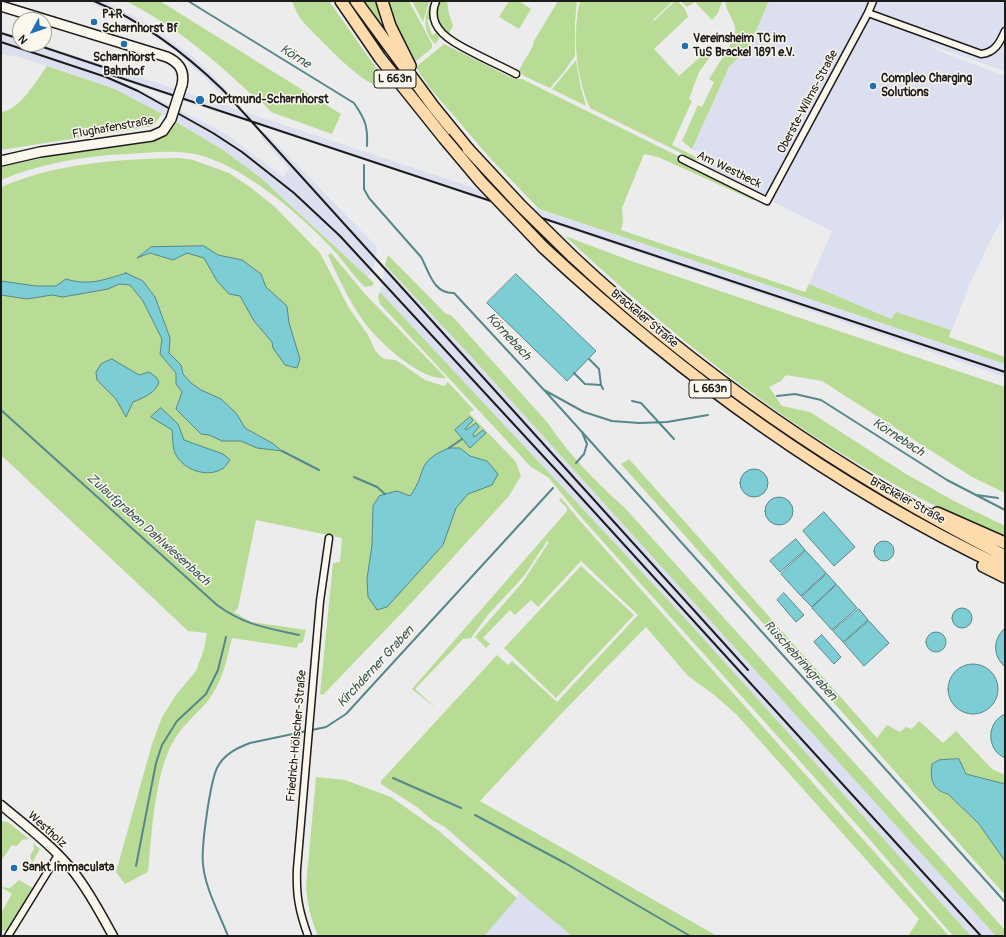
<!DOCTYPE html>
<html>
<head>
<meta charset="utf-8">
<style>
	body { margin:0 }
	#map { position:relative; width:1006px; height:937px; overflow:hidden; background:#edeced; font-family:Pangolin,sans-serif }
	canvas { display:block }
	.frame { position:absolute; inset:0; border:2px solid #1c1c1c; pointer-events:none }
	.north { position:absolute; left:12px; top:12px; width:40px; height:40px; box-sizing:border-box; background:#fbf7ec; border:1px solid #a29f99; border-radius:50%; rotate:230deg; font-size:11px; font-weight:700; line-height:16px; text-align:center; color:#1c1c1c }
	.north::after { content:''; display:block; margin:auto; width:14px; height:18px; background:#1f6fb2; clip-path:polygon(50% 0,100% 100%,50% 72%,0 100%) }
</style>
</head>
<body>
<div id="map">
<canvas width="1006" height="937"></canvas>
<div class="frame"></div>
<div class="north">N</div>
</div>
<script>
const context = document.querySelector('canvas').getContext('2d');
context.lineJoin = 'round';
function fill(path, color) {
  context.fillStyle = color;
  context.fill(path, 'evenodd');
}
function stroke(path, color, width, dash) {
  context.strokeStyle = color;
  context.lineWidth = width;
  context.lineCap = dash ? 'butt' : 'round';
  context.setLineDash(dash || []);
  context.stroke(path);
}
function label(font, color, halo, rows, align = 'center') {
  context.font = font + ' Pangolin,sans-serif';
  context.lineWidth = 3;
  context.setLineDash([]);
  context.textBaseline = 'middle';
  context.strokeStyle = halo;
  context.fillStyle = color;
  for (const [text, x, y, turn = 0] of rows) {
    context.save();
    context.translate(x, y);
    context.rotate((+turn || 0) * Math.PI / 180);
    context.textAlign = isNaN(turn) ? turn : align;
    if (halo) context.strokeText(text, 0, 0);
    context.fillText(text, 0, 0);
    context.restore();
  }
}
fill(new Path2D(`
	M86 1H105L150 25 196 59 240 103 229 101 177 52 149 33 115 14Z
	M769 1H1005V71L921 42 949 55 1005 76V215L992 237 969 286 952 330 896 312 891 319 809 284 832 231 710 171 709 157 692 149 729 67 749 47Z
	M1 31 20 37V44H40L1005 364V377L380 165 118 79 225 133 283 177 289 169 261 137 266 133 377 247 374 269 367 278 296 210 261 178 223 150 162 114 115 89 64 71 15 56 1 54Z
	M385 265 467 352 996 936H971L682 615 380 292Z
	M532 853 674 936H482L517 898Z`), '#dcdfef');
fill(new Path2D(`
	M126 1H160L341 114 332 134 271 112 260 100 251 94C210 56 176 27 126 1Z
	M292 1H329L386 82C383 85 380 86 375 85 356 78 319 38 303 22L297 13Z
	M364 1H379L391 40 367 6Z
	M385 1H409L432 44V48L415 62 417 66 444 44 514 79H522L680 157 679 161 754 199 753 200 658 157 644 154 622 208 623 222 621 230 805 292 809 284 891 319 896 312 951 330 949 337 1005 357V364L539 209 490 158 429 87 406 52Z
	M412 1 429 2 423 22Z
	M432 1 431 19 427 20 432 35 437 32 439 39 435 44C423 31 423 16 432 1Z
	M440 1H447L449 14 453 26 448 35C438 24 435 15 440 1Z
	M509 1H519L531 9 519 29 499 17Z
	M558 1H577L575 22V56L563 73 550 88 524 76 519 71C523 60 532 52 534 41Z
	M580 1H673L653 20 654 21 675 1H678L685 9 688 17 654 49 679 76 711 47 713 53 699 72 689 99 692 101 672 145 700 159 695 161 684 157 685 155 590 108C576 77 572 34 580 1Z
	M680 1H721L722 2 718 13 712 20 695 2 687 7Z
	M725 1H769L749 47 729 67 692 149 682 141 698 105 702 107 714 82 709 79C715 69 738 37 735 27 733 18 726 11 725 1Z
	M576 60 580 84 586 106 552 89Z
	M47 66 115 89 162 114 153 126 1 150V112C19 111 37 80 47 66Z
	M176 122 223 150 261 178 374 283 372 286 365 287C355 278 347 266 338 255 305 218 238 159 188 153 167 150 145 153 125 154 82 156 40 164 1 180V167L47 157 151 142 165 136Z
	M180 158 193 160 229 173 250 187 275 207 320 253 349 308 368 335 375 350 379 355 384 359 396 360 425 380 444 386 448 382 474 410 469 413 516 462 521 476 509 496 414 600 323 695 320 694 333 563 340 562 342 538 256 520 238 608 234 612 251 622 306 630 303 642 298 644 297 648 232 638C226 662 223 681 207 702 195 716 180 727 172 744 154 778 152 834 148 872L125 884 116 872 152 744 162 717 176 695 196 671 204 649 207 633 188 631 1 455V187C57 163 119 159 180 158Z
	M565 236 634 262 1005 387V493L972 477 822 381 786 375 781 381 769 387 782 406 810 412 906 474 956 502 1005 526V540C937 508 871 474 809 433 722 375 641 307 565 236Z
	M331 253 365 294 446 378C421 382 375 339 362 319 349 301 340 280 330 260L328 255Z
	M388 255 445 313 452 316 547 422C569 455 596 482 625 508L1005 930V936H996L467 352 385 265Z
	M380 292 682 615 971 936H953L858 826 580 516 548 477 531 467 380 304 378 297Z
	M629 459 877 738 887 725 900 732 906 727 912 729 919 721 943 743 956 731 992 769 1005 775V784L966 774 959 759 939 760 932 764 943 793 948 794 979 824 1005 861V895L621 464Z
	M561 498 580 521 949 936H908L919 919 736 714 713 694 688 676 646 627 561 714 480 801 717 936H572L519 892 445 827 432 820 417 807 381 784V781L497 655 508 665 512 661 557 702 638 615 581 561 538 607 531 600 515 615 510 610 483 638 490 644 486 648 475 637 478 633 522 583 549 542 547 541 524 576 487 616 471 638 463 639 415 689 438 710 412 689 567 511V508L559 500Z
	M581 566 634 615 556 698 504 648Z
	M316 777 345 780 391 797 439 831 517 898 484 936H318C311 919 307 904 306 886Z
	M1 821 8 822 29 839 22 840 17 846 12 845 1 861Z
	M33 843 40 849 32 863 30 856 34 849Z
	M19 880 33 888 6 932 1 929V913L12 894 1 887 10 888Z`), '#b8db95');
const water = new Path2D(`
	M204 246 218 255 242 260 261 274 266 287 287 306 289 323 300 359 297 368 285 365 273 348 272 342 254 321 240 296 229 294 217 281 204 258 187 253 173 260 150 253 137 258 151 247Z
	M126 273 143 281 155 297 170 338 169 353 181 365 183 374 191 383 201 390 221 399 236 413 245 428 272 443 282 451 257 448 241 441H222L209 435 201 434 176 409 182 392 176 384V373L160 354 162 339 143 301 130 285 119 284 108 289 63 297 52 295 27 299 1 295V281L36 286H56L66 279C88 286 104 280 126 273Z
	M516 274 596 351 567 381 487 303Z
	M112 359 139 375 149 372 156 377 159 382C156 393 143 398 133 402L126 417 116 399 97 380 96 372 101 364Z
	M161 408 178 424 184 440 223 454 230 460C227 463 225 468 222 469 207 478 184 470 176 455 172 448 173 437 172 430L151 417Z
	M470 417 473 420 465 429 466 430 476 423 479 427 473 434 474 437 483 430 486 433 470 448 455 430Z
	M449 448H460L470 456 487 461 498 474 492 485 468 494 456 508 443 545 387 607 377 610 368 597 367 579 372 545 373 506 379 496 385 494 397 491 410 496C428 472 414 462 449 448Z
	M740 483a14 14 0 1 1 28 0a14 14 0 1 1-28 0Z
	M765 511a14 14 0 1 1 28 0a14 14 0 1 1-28 0Z
	M824 512 855 547 834 566 803 531Z
	M796 539 805 550 780 572 770 561Z
	M874 551a10 10 0 1 1 20 0a10 10 0 1 1-20 0Z
	M806 551 826 573 801 596 781 574Z
	M827 574 836 584 812 607 802 597Z
	M837 585 857 608 832 630 812 608Z
	M784 593 804 615 796 622 777 600Z
	M952 618a10 10 0 1 1 20 0a10 10 0 1 1-20 0Z
	M859 609 868 620 843 642 833 631Z
	M869 621 889 643 864 666 844 643Z
	M1005 628V667C993 656 992 640 1005 628Z
	M926 642a10 10 0 1 1 20 0a10 10 0 1 1-20 0Z
	M822 635 841 657 834 664 814 642Z
	M948 689a25 25 0 1 1 50 0a25 25 0 1 1-50 0Z
	M1005 714V758C986 750 986 722 1005 714Z
	M959 759 966 774 1005 784V861L979 824 948 794C932 790 930 779 932 764L939 760Z`);
fill(water, '#7dced4');
stroke(water, '#56878a', 1);
stroke(new Path2D(`
	M188 1 354 103C365 119 368 126 367 146
	M364 165V189L369 198 421 257C429 271 433 294 454 293L544 390 584 412 612 421 639 423 667 422 708 415
	M589 359 599 369 601 385 603 389
	M574 373 585 384 601 385
	M545 391 582 432 587 444 584 454 576 463
	M777 396 795 394 821 400 947 480 1005 510
	M632 401 641 403 674 439
	M1 410 217 605C244 625 267 628 299 635
	M582 432 1005 902
	M449 448 462 439
	M282 451 319 470
	M354 477 377 487 385 494
	M977 495 998 498
	M393 778 461 808
	M475 815 565 863 690 936
	M136 866 156 763 162 745 177 721 206 694 218 670 226 637
	M228 936C219 913 205 888 203 864 201 847 210 783 217 768 224 754 237 748 250 743L326 727 346 714 553 488`), '#56878a', 2);
const minor = new Path2D(`
	M436 1C424 30 456 44 476 54 489 61 503 67 516 74
	M873 1 868 13 981 54C995 53 1000 42 1005 31
	M682 159 767 201 868 13
	M8 936 58 855
	M308 936C299 911 296 896 297 869L320 601 329 538`);
const tertiary = new Path2D(`
	M1 805C26 826 53 846 73 871 89 891 101 914 113 936`);
const secondary = new Path2D(`
	M1 6 167 57C180 63 185 71 182 85
	M1 161 40 152 152 136 163 131 171 119`);
const trunk = new Path2D(`
	M341 1 380 58 444 138
	M356 1 433 106 468 149
	M382 1 390 26 410 66
	M543 247C683 377 832 486 1005 568
	M572 256C703 379 846 475 1005 556
	M937 513 1005 543
	M983 566 1005 577`);
stroke(minor, '#1c1c1c', 9);
stroke(tertiary, '#1c1c1c', 11);
stroke(secondary, '#1c1c1c', 12);
stroke(trunk, '#1c1c1c', 14);
stroke(minor, '#fbf7ec', 6);
stroke(tertiary, '#fbf7ec', 8);
stroke(secondary, '#fbf7ec', 9);
stroke(trunk, '#fedbac', 11);
stroke(new Path2D(`
	M94 1C144 22 185 53 223 90L748 670
	M1 33 20 39
	M1 42 106 77 138 91 213 133 242 152 294 193 340 236 556 470 981 936
	M34 44 118 72
	M109 74 1005 372`), '#1c1c1c', 2);
const secondaryBridge = new Path2D(`
	M171 119 182 85`);
const trunkBridge = new Path2D(`
	M444 138 481 182 543 247
	M468 149 521 206 572 256`);
stroke(secondaryBridge, '#1c1c1c', 12, []);
stroke(trunkBridge, '#1c1c1c', 14, []);
stroke(secondaryBridge, '#fbf7ec', 9);
stroke(trunkBridge, '#fedbac', 11);
for (const [x, y, r, color] of [
	[94,22,4,"#1f6fb2"],
	[124,44,4,"#1f6fb2"],
	[685,46,4,"#1f6fb2"],
	[873,86,4,"#1f6fb2"],
	[200,100,5,"#1f6fb2"],
	[14,868,4,"#1f6fb2"]
]) {
  const dot = new Path2D();
  dot.arc(x, y, r, 0, 2 * Math.PI);
  context.fillStyle = color;
  context.fill(dot);
  stroke(dot, '#fbf7ec', 1.5);
}
for (const [x, y, w] of [
	[395,79,42],
	[710,389,42]
]) {
  const box = new Path2D();
  box.roundRect(x - w / 2, y - 9, w, 18, 3);
  context.fillStyle = '#fbf7ec';
  context.fill(box);
  stroke(box, '#1c1c1c', 1);
}
label('bold 11px', '#1c1c1c', null, [
	["L 663n",395,79],
	["L 663n",710,389]
]);
label('bold 12px', '#1c1c1c', '#fbf7ec', [
	["P+R",102,15],
	["Scharnhorst Bf",102,29],
	["Vereinsheim TC im",693,39],
	["TuS Brackel 1891 e.V.",693,53],
	["Scharnhorst",124,58,"center"],
	["Bahnhof",124,72,"center"],
	["Compleo Charging",881,79],
	["Solutions",881,93],
	["Dortmund-Scharnhorst",209,100],
	["Sankt Immaculata",22,868]
], 'left');
label('12px', '#1c1c1c', '#fbf7ec', [
	["Oberste-Wilms-Straße",808,102,-62],
	["Flughafenstraße",113,128,-10],
	["Am Westheck",729,170,26],
	["Brackeler Straße",644,319,40],
	["Brackeler Straße",907,501,29],
	["Friedrich-Hölscher-Straße",297,736,-85],
	["Westholz",47,830,42]
]);
label('italic 13px', '#3e5a5c', '#fbf7ec', [
	["Körne",295,57,32],
	["Körnebach",508,337,47],
	["Körnebach",898,438,33],
	["Zulaufgraben Dahlwiesenbach",148,530,42],
	["Rüschebrinkgraben",800,661,48],
	["Kirchderner Graben",376,667,-47]
]);
</script>
</body>
</html>
